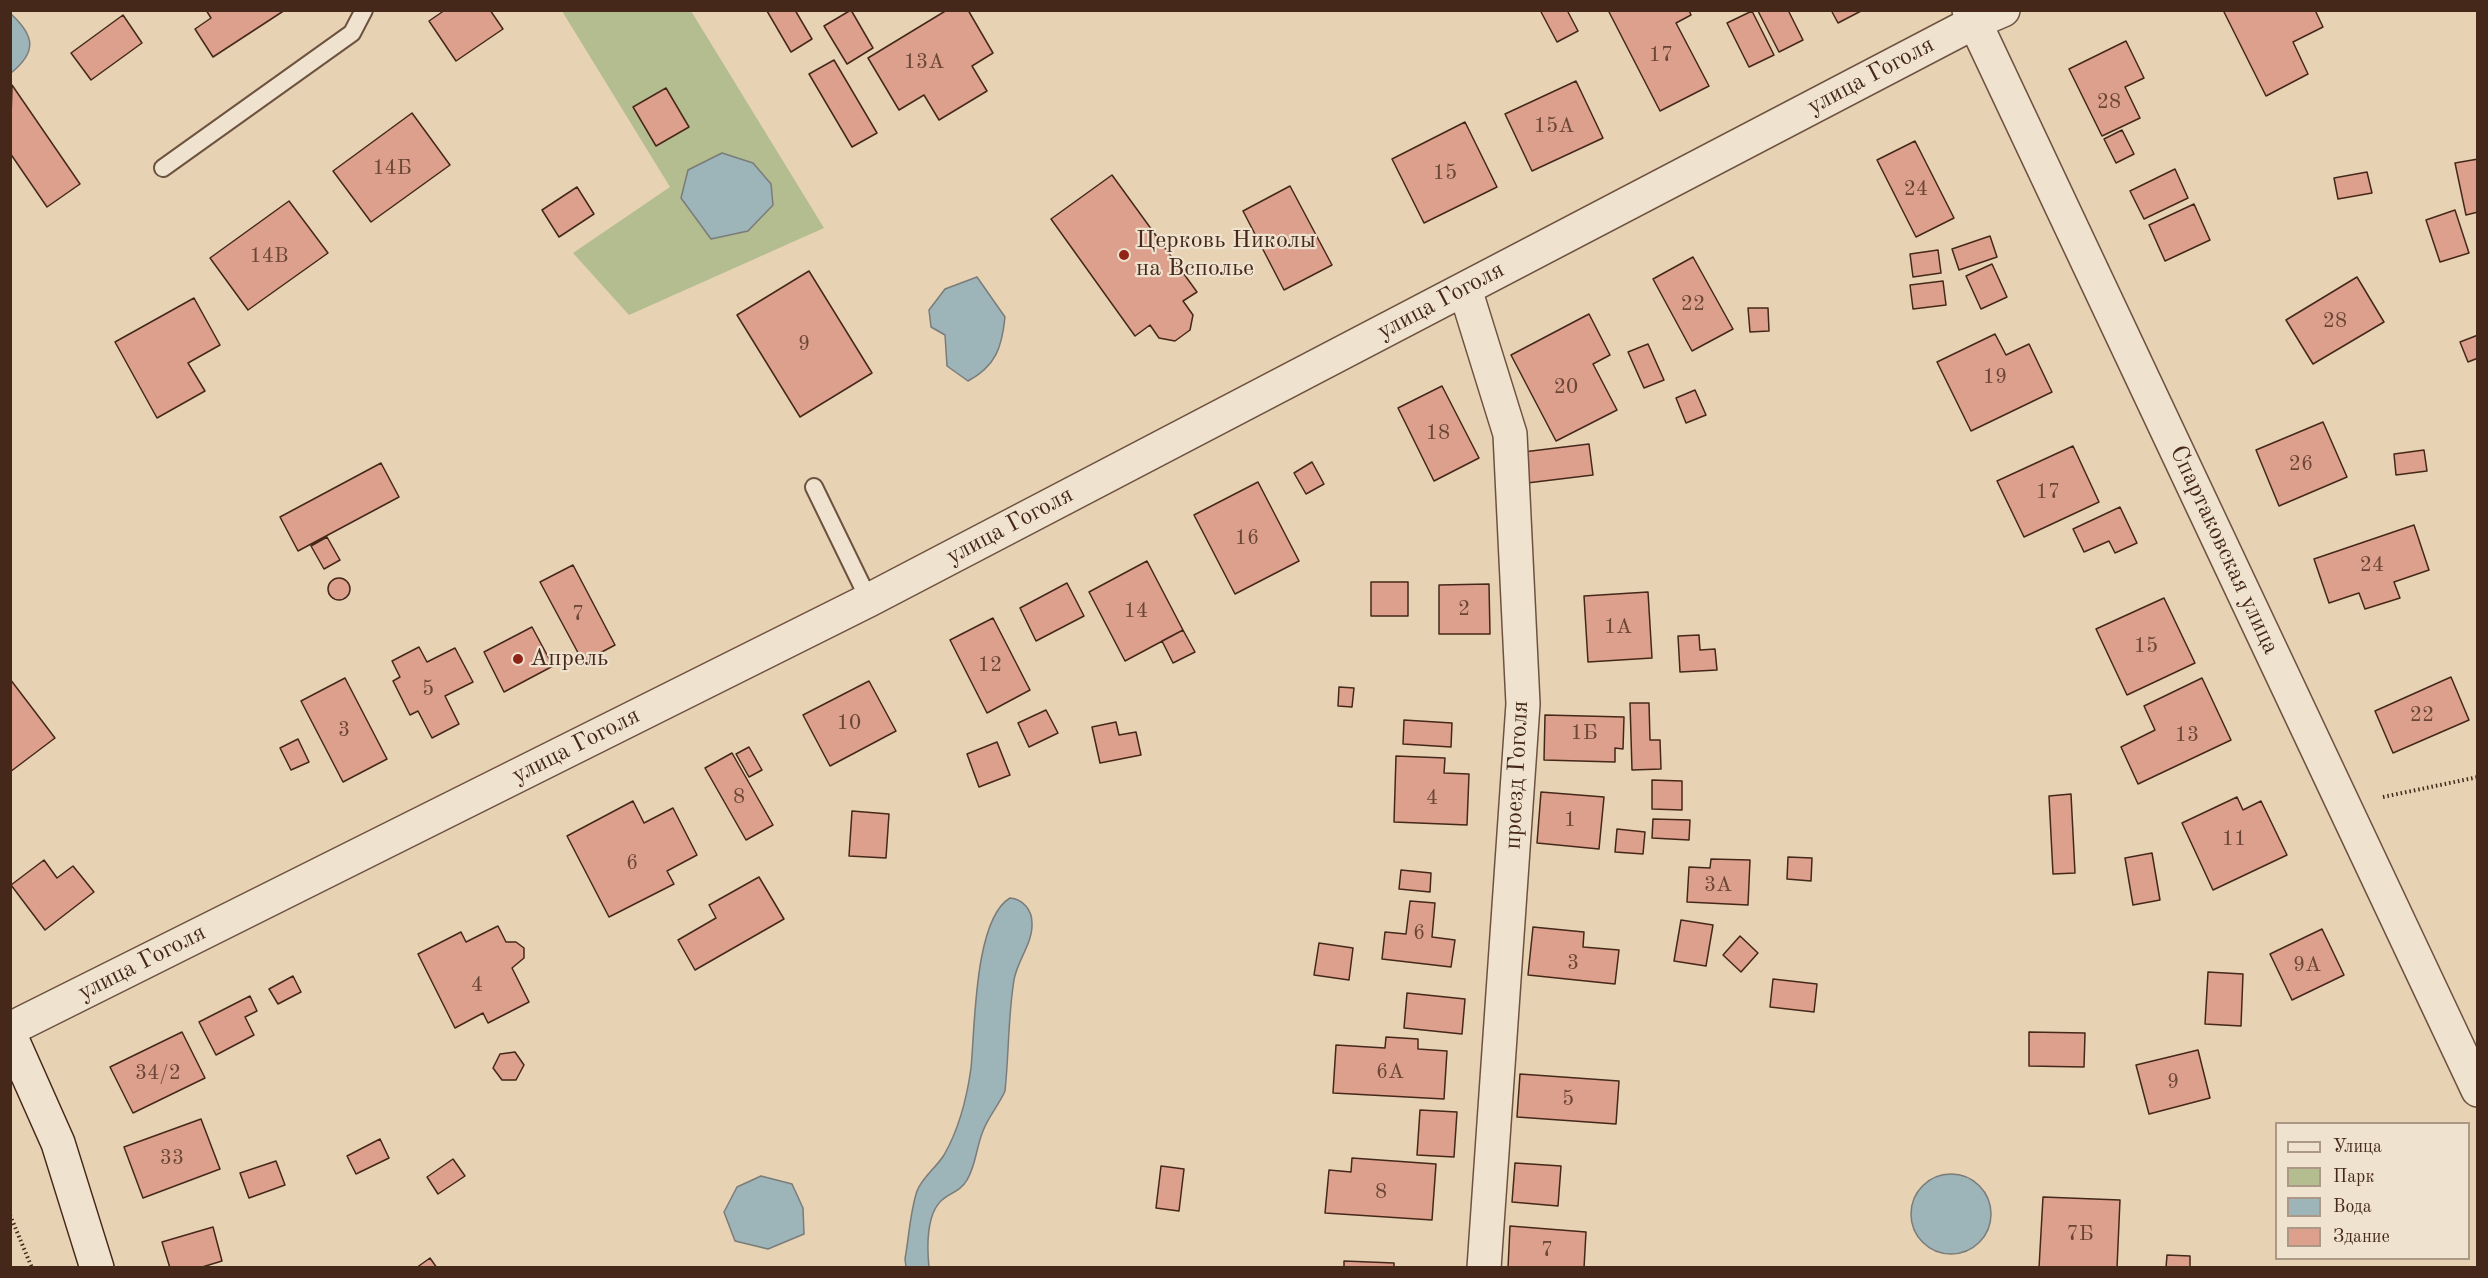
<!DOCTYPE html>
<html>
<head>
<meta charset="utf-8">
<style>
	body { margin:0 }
	#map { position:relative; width:2488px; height:1278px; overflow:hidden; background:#e7d2b4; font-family:"Old Standard TT",serif }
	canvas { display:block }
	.frame { position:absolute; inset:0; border:12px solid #452819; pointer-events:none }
	.legend { position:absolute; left:2275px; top:1122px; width:195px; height:138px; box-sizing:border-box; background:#efe2ce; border:2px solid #ab9886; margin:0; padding:8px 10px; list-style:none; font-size:18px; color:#452819 }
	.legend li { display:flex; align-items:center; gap:12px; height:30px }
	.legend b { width:30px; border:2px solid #ab9886 }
</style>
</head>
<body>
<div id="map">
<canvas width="2488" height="1278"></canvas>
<div class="frame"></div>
<ul class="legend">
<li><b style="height:8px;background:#efe2ce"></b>Улица</li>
<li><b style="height:16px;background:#b3bd8f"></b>Парк</li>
<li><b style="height:16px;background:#9db4b9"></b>Вода</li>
<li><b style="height:16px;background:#dca08c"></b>Здание</li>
</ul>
</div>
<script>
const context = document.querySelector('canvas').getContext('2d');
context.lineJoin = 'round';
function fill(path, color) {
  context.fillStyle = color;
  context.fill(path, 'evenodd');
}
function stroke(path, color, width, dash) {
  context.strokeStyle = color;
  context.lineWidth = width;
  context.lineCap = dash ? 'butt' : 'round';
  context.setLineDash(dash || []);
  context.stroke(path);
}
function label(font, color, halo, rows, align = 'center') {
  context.font = font + ' "Old Standard TT",serif';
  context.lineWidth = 4.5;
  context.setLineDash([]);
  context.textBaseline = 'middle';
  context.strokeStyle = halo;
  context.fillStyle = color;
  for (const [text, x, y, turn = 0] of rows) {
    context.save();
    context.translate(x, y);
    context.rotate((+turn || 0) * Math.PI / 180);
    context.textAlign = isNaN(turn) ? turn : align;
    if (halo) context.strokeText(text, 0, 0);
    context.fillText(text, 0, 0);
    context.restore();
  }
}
fill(new Path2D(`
	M562 11H691L824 228 629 315 573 253 670 187Z`), '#b3bd8f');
const water = new Path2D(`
	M11 14C35 36 37 52 11 73Z
	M722 153 753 163 771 184 773 205 748 231 711 239 681 198 688 170Z
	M977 277 1005 317C1002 347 996 366 968 381L947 366 945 335 931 327 929 310 945 289Z
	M1010 898C1023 899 1032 910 1032 923 1033 943 1017 961 1014 980 1008 1016 1009 1054 1005 1091 999 1105 988 1117 983 1131 976 1148 976 1165 967 1180 961 1191 950 1193 942 1200 926 1214 927 1248 929 1267H906L905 1259C909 1237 910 1212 917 1191 923 1176 936 1168 944 1155 959 1129 967 1097 971 1068 975 1029 974 919 1010 898Z
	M1911 1214a40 40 0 1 1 80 0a40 40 0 1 1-80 0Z
	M761 1176 792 1184 803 1208 804 1234 768 1249 735 1241 724 1212 737 1187Z`);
fill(water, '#9db4b9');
stroke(water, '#7a7c79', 1.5);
const building = new Path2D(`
	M206 10H285L213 57 195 29 211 18Z
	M445 10H490L503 29 456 61 429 21Z
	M795 10 812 39 791 52 767 11Z
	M851 10 873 48 847 64 824 26Z
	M947 10H968L993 53 972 66 987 91 939 120 924 95 899 110 868 58Z
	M1540 10H1567L1578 31 1557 42Z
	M1608 10H1689L1691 15 1676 23 1709 86 1660 111Z
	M1788 10 1803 40 1779 52 1758 11Z
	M1831 10H1863L1838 23Z
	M2223 10H2315L2323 27 2293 42 2308 74 2266 96Z
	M1752 11 1774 55 1749 67 1727 23Z
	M123 15 142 43 91 80 71 53Z
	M2126 41 2144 78 2125 87 2140 118 2102 136 2069 69Z
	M834 60 877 133 852 147 809 74Z
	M1576 81 1603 138 1532 171 1505 114Z
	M12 85 80 184 47 207 10 153Z
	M666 88 689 127 656 146 633 107Z
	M412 113 450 165 371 222 333 171Z
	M1465 122 1497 187 1424 223 1392 159Z
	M2122 130 2134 154 2116 163 2104 139Z
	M1915 141 1954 218 1916 237 1877 160Z
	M2478 159V212L2466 215 2455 163Z
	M2175 169 2188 198 2144 219 2130 191Z
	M2367 172 2372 193 2338 199 2334 178Z
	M1112 175 1197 292 1183 301 1193 315 1190 330 1175 341 1159 338 1150 325 1135 336 1051 219Z
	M1290 186 1332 265 1284 290 1243 211Z
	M577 187 594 214 559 237 542 210Z
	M289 201 328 253 248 310 210 258Z
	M2194 204 2210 240 2165 261 2149 225Z
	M2455 210 2469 253 2440 262 2426 220Z
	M1990 236 1997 257 1959 270 1952 249Z
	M1938 250 1941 273 1913 277 1910 254Z
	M1693 257 1733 329 1692 351 1653 279Z
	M1992 264 2007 297 1981 309 1966 276Z
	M809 271 872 373 800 417 737 315Z
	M2357 277 2384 322 2313 364 2286 320Z
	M1943 281 1946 305 1913 309 1910 285Z
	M194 298 220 345 188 363 205 391 157 418 115 342Z
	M1748 308H1768L1769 331 1750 332Z
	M1589 314 1610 355 1593 364 1617 410 1556 441 1511 355Z
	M1995 334 2006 355 2029 344 2052 392 1971 431 1937 362Z
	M2478 335V358L2468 362 2460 342Z
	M1648 344 1664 380 1644 388 1628 352Z
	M1442 386 1479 458 1434 481 1398 408Z
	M1695 390 1706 415 1686 423 1676 398Z
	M2323 422 2347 477 2279 506 2256 450Z
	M1589 444 1593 475 1527 483 1523 452Z
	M2073 446 2099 502 2024 537 1997 481Z
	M2424 450 2427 471 2396 475 2394 454Z
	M1312 462 1324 484 1306 494 1294 473Z
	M381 463 399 497 298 551 280 517Z
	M1258 482 1299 561 1235 594 1194 515Z
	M2120 507 2137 543 2115 553 2109 541 2084 552 2073 529Z
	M2414 525 2429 570 2394 582 2400 598 2365 609 2359 593 2329 603 2314 559Z
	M327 537 340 560 324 569 311 546Z
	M1147 561 1183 630 1125 661 1089 592Z
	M573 565 615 645 583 662 540 582Z
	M328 589a11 11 0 1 1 22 0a11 11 0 1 1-22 0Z
	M1371 582H1408V616H1371Z
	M1067 583 1084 616 1036 641 1020 608Z
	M1489 584 1490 634H1439V585Z
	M1648 592 1652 658 1588 662 1584 596Z
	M2164 598 2195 663 2127 695 2096 629Z
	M993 618 1030 690 987 713 950 640Z
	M532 627 553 666 504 692 484 652Z
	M1183 630 1195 652 1173 663 1162 641Z
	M1699 635 1700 650 1715 649 1717 670 1680 672 1678 636Z
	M419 647 427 662 455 648 473 682 445 696 459 724 432 738 418 711 410 715 393 681 400 677 392 661Z
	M2451 677 2469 720 2393 753 2375 711Z
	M345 678 387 759 343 782 301 701Z
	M2202 678 2231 740 2138 784 2121 747 2155 730 2144 706Z
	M10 679 55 738 10 772Z
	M869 681 896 731 830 766 803 715Z
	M1339 687 1354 688 1352 707 1338 706Z
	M1630 703H1649L1650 740H1660L1661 769 1632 770Z
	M1046 710 1058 733 1029 747 1018 723Z
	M1545 715 1624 717 1623 749 1615 748V762L1544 760Z
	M1404 720 1452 723 1451 747 1403 744Z
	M1116 722 1119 735 1136 732 1141 755 1100 763 1092 727Z
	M298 739 309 762 291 770 280 748Z
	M997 742 1010 775 979 787 967 754Z
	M749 747 762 770 749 777 736 754Z
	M732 753 773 825 746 840 705 768Z
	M1396 756 1445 758 1444 773 1469 774 1467 825 1394 822Z
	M1652 780 1682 781V810L1652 809Z
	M1541 792 1604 797 1599 849 1537 843Z
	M2071 794 2075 873 2053 874 2049 796Z
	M2237 797 2243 810 2261 801 2287 855 2213 890 2182 823Z
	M633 801 644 823 673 808 697 855 667 871 674 884 609 917 567 836Z
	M852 811 889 814 886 858 849 856Z
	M1653 819 1690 820 1689 840 1652 838Z
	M1617 829 1645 832 1643 854 1615 852Z
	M2152 853 2160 900 2133 905 2125 858Z
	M1788 857 1812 858 1811 881 1787 879Z
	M1711 859 1750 860 1748 905 1687 902 1689 867 1710 868Z
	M44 860 57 878 73 866 94 892 45 930 11 885Z
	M1401 870 1431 873 1430 892 1399 889Z
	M759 877 784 919 695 970 678 940 716 918 709 905Z
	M1410 901 1435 903 1432 937 1455 940 1451 967 1382 959 1385 932 1406 934Z
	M1681 920 1713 925 1706 966 1674 961Z
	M498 926 506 942H516L524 948V958L512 968 529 1002 488 1023 483 1013 455 1028 418 954 461 932 466 942Z
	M1533 927 1584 932 1583 947 1619 950 1615 984 1528 975Z
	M2322 929 2344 975 2292 1000 2270 954Z
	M1740 936 1758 953 1741 972 1723 955Z
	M1319 943 1353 948 1349 980 1314 975Z
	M2208 972 2243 974 2241 1026 2205 1024Z
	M293 976 301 992 278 1004 269 989Z
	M1773 979 1817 984 1814 1012 1770 1007Z
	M1407 993 1465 999 1462 1034 1404 1028Z
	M250 996 257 1011 245 1017 254 1035 216 1055 199 1022Z
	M182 1032 205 1078 133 1113 110 1067Z
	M2029 1032 2085 1033 2084 1067 2029 1066Z
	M1386 1037 1418 1039V1049L1447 1051 1444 1099 1333 1093 1336 1045 1385 1048Z
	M2198 1050 2210 1098 2149 1114 2136 1065Z
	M515 1052 524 1065 516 1080H502L493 1068 500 1054Z
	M1520 1074 1619 1081 1616 1124 1517 1117Z
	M1420 1110 1457 1112 1454 1157 1417 1155Z
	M201 1119 220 1169 143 1198 124 1147Z
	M380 1139 389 1158 356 1174 347 1156Z
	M1352 1158 1436 1164 1432 1220 1325 1213 1329 1170 1351 1172Z
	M453 1159 465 1176 438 1194 427 1177Z
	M276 1161 285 1185 249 1198 240 1173Z
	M1515 1163 1561 1166 1558 1206 1512 1202Z
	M1161 1166 1184 1169 1179 1211 1156 1208Z
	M2043 1197 2120 1200 2117 1268H2039Z
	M1510 1226 1586 1232 1584 1268H1508Z
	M213 1227 222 1261 199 1268H170L162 1242Z
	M2167 1255 2190 1256V1268H2166Z
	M430 1258 437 1268H416Z
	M1344 1261 1394 1263V1268H1344Z`);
fill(building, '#dca08c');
stroke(building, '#452819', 1.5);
const lane = new Path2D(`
	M163 168 352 33 364 10
	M814 487 869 600`);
const street = new Path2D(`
	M1969 10 2478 1090
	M1465 289 1510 434 1523 704 1484 1268
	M10 1029 869 600 1975 22 2003 10`);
const secondary = new Path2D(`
	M10 1035 58 1143 97 1268`);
stroke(lane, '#6e5240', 20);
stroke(street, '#6e5240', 36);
stroke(secondary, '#452819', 36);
stroke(new Path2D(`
	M2383 797 2478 777
	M10 1215 32 1268`), '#452819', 4, [1.5, 3]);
stroke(lane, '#efe2ce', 16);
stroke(street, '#efe2ce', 33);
stroke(secondary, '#efe2ce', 33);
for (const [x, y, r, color] of [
	[1124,255,6,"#8f2418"],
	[518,659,6,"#8f2418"]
]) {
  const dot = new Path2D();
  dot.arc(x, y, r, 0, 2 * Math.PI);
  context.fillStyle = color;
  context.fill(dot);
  stroke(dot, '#efe2ce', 2);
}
label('21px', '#6b4636', null, [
	["17",1661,55],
	["13А",924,62],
	["28",2109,102],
	["15А",1554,126],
	["14Б",392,168],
	["15",1445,173],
	["24",1916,189],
	["14В",269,256],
	["22",1693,304],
	["28",2335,321],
	["9",804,344],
	["19",1995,377],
	["20",1566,387],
	["18",1438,433],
	["26",2301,464],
	["17",2048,492],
	["16",1247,538],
	["24",2372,565],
	["2",1464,609],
	["14",1136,611],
	["7",578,614],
	["1А",1618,627],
	["15",2146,646],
	["12",990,665],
	["5",428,689],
	["22",2422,715],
	["10",849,723],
	["3",344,730],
	["1Б",1584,733],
	["13",2187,735],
	["8",739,797],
	["4",1432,798],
	["1",1570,820],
	["11",2234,839],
	["6",632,863],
	["3А",1718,885],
	["6",1419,933],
	["3",1573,963],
	["9А",2307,965],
	["4",477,985],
	["6А",1390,1072],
	["34/2",158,1073],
	["9",2173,1082],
	["5",1568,1099],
	["33",172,1158],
	["8",1381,1192],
	["7Б",2080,1234],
	["7",1547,1250]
]);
label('24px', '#452819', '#efe2ce', [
	["улица Гоголя",1871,76,-28],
	["улица Гоголя",1441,301,-28],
	["улица Гоголя",1010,526,-28],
	["Спартаковская улица",2224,550,65],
	["улица Гоголя",576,746,-27],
	["проезд Гоголя",1517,775,-87],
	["улица Гоголя",142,963,-27]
]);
label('24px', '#452819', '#efe2ce', [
	["Церковь Николы",1136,241],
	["на Всполье",1136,269],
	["Апрель",530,659]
], 'left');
</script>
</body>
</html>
